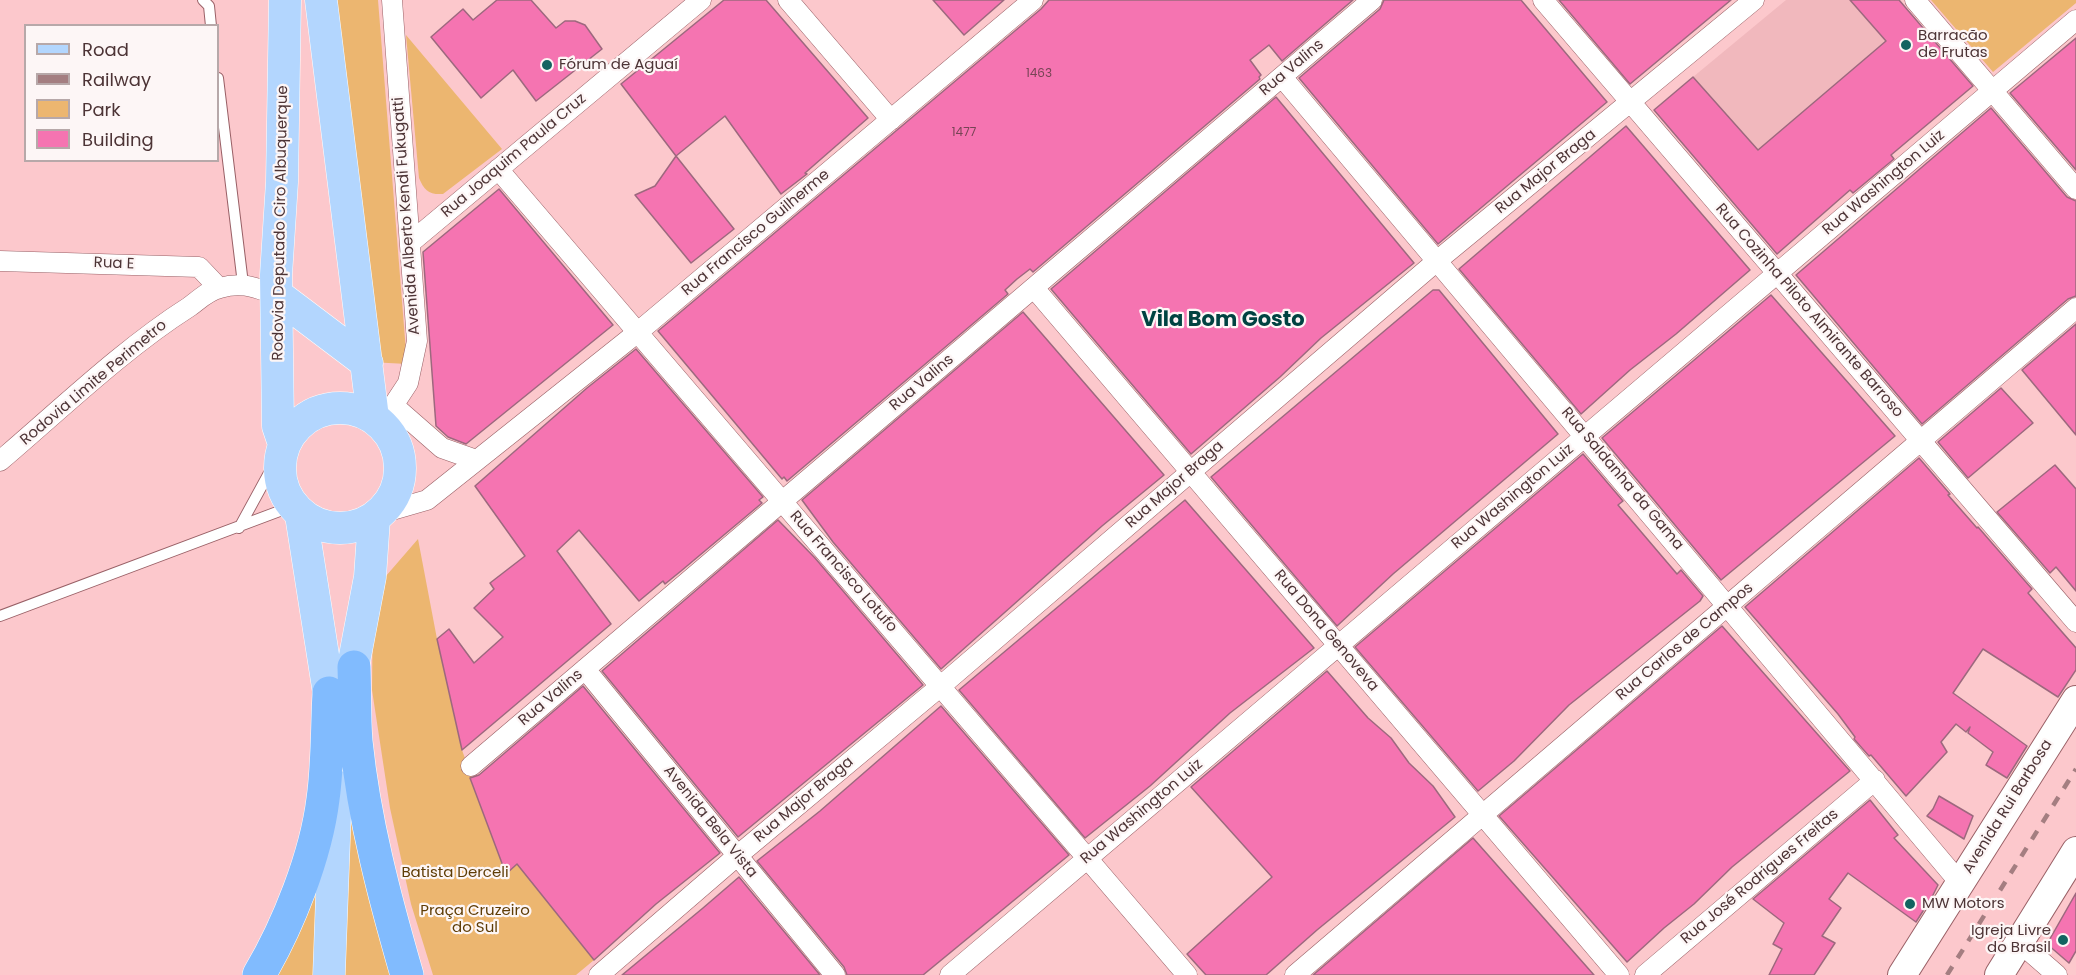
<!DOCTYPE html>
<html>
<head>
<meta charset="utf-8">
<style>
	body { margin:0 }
	#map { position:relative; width:2076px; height:975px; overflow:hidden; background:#fcc8cc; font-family:Poppins,sans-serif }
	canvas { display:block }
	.legend { position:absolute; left:24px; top:24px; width:195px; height:138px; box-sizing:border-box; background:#fdf6f6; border:2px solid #b7a8a9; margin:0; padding:8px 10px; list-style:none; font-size:18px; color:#4d3436 }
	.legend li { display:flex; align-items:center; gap:12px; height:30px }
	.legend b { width:30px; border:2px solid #b7a8a9 }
</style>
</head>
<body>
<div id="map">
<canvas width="2076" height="975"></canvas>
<ul class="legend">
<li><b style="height:8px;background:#b3d6fe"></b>Road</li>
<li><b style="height:8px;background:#a47e81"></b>Railway</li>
<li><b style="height:16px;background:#ecb670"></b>Park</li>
<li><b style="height:16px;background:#f574b1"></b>Building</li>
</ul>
</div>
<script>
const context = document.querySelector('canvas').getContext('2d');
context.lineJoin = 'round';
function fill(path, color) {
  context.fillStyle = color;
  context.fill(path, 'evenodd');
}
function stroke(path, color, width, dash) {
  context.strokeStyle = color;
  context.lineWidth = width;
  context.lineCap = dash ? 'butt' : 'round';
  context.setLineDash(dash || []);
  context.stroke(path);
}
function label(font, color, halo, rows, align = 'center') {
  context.font = font + ' Poppins,sans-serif';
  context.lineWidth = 4.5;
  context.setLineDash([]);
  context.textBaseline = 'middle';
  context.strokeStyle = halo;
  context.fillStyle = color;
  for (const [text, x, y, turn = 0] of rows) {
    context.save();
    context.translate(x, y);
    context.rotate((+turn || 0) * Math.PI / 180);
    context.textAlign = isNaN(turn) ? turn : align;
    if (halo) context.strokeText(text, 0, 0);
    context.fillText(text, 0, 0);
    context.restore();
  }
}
fill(new Path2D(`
	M1786 0H1850L1886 41 1758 150 1693 77Z`), '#f1b8bd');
fill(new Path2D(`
	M337 0H378L407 364 370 362Z
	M1931 0H2076V3L1993 72Z
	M406 35 502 149 443 194C429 195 424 190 419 178Z
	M418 539 437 639 462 750 506 874 517 864 594 960 576 975H433L411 904 390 808 372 690 373 591Z
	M347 763 399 975H339Z
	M319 853 320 975H269Z`), '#ecb670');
const building = new Path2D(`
	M497 0H531L556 28 565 21H575L585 25 602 49 536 101 513 70 481 98 431 37 463 9 473 20Z
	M724 0H766L868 118 805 173 807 174 781 194 725 116 676 156 621 84Z
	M933 0H1004L964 35Z
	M1049 0H1353L1282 61 1269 45 1250 60 1261 75 1259 77 1260 79 1033 272 1030 269 1017 279 1005 290 1008 294 787 481 784 477 782 479 658 331 1041 9Z
	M1384 0H1521L1607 102 1438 244 1299 78 1380 9Z
	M1559 0H1731L1630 84Z
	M1850 0H1899L1973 86 1891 155 1894 159 1853 193 1850 190 1777 254 1654 110 1693 77 1758 150 1886 41Z
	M2076 38V170L2010 93Z
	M1276 97 1414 263 1321 338 1280 377 1191 454 1051 289Z
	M1991 108 2067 197 2076 201V296L2068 299 1922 424 1796 275Z
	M1626 126 1750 270 1676 334 1630 370 1581 414 1459 269Z
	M676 156 734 229 691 263 635 195 655 186Z
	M499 189 613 325 466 444 448 437 436 426 423 252Z
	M1433 290H1439L1558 434 1393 574 1337 626 1211 477Z
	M1771 295 1895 436 1721 580 1602 438Z
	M1023 312 1164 475 1102 526 941 669 833 542 802 500Z
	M2076 324V435L2022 370Z
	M636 349 763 497 759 500 762 503 681 571 665 584 663 581 639 601 579 530 557 551 611 624 462 750 437 639 449 629 474 663 503 637 474 608 494 589 490 583 525 556 475 486 587 388Z
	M2001 388 2033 423 1968 478 1938 442Z
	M1583 454 1623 501 1618 505 1637 527 1677 574 1681 570 1703 596 1700 601 1569 705 1514 761 1478 791 1355 647Z
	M1919 458 1950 494 1948 495 1977 528 1978 527 2032 589 2028 593 2076 648V670L2058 697 1983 649 1953 693 2027 746 2007 778 1986 765 1993 752 1968 733 1970 727 1966 732 1956 724 1941 742 1947 752 1906 796 1871 755 1869 756 1854 739 1855 737 1838 714 1745 607Z
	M2055 465 2076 489V591L2056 567 2050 573 1997 512Z
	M1185 500 1314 648 1230 713 1150 786 1085 838 959 690Z
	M778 520 815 558 923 685 738 837 602 671Z
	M1722 626 1850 771 1732 867 1694 904 1664 928 1627 962 1499 816Z
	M1327 671 1368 718 1391 738 1409 763 1433 786 1455 817 1317 930 1266 975H1206L1187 954 1272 877 1191 787Z
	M583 686 720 853 656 904 594 960 517 864 506 874 470 778 479 775Z
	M941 706 1069 855 923 975H847L844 967 757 861 820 811Z
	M1939 796 1973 816 1964 839 1927 816 1933 809Z
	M1870 800 1898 835 1894 838 1938 885 1932 897 1916 922 1848 873 1829 899 1841 908 1822 936 1835 943 1814 975H1769L1782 949 1773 944 1784 923 1753 899Z
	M1473 838 1594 975H1313Z
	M739 877 820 975H622L703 908Z
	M2076 893V951L2069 963 2047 944Z`);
fill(building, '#f574b1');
stroke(building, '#9d687e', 1.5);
const lane = new Path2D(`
	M203 0 209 6 211 26
	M218 78 243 284
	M239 528 281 451
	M0 616 293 506`);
const street = new Path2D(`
	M788 0 891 120
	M1543 0 2076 622
	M1915 0 2076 189
	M1282 77 1960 883
	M498 169 1187 975
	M410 243 701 0
	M0 261 199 267 219 288
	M1034 288 1619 975
	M394 406 442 448 476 460
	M381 424 408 383 417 341 392 0
	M0 461C60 410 123 349 189 307 199 300 207 291 220 288 242 281 256 288 277 295
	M382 513 427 500 638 332 1033 0
	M585 669 835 975
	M471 766 1372 0
	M2019 942 2057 975
	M599 975 737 856 942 685 1438 260 1754 0
	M950 975 2076 20
	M1295 975 2076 308
	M1645 975 1875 780`);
const secondary = new Path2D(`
	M1902 975 2076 700
	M1999 975 2076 851`);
const primary = new Path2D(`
	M321 0 373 418
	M277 295 367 363
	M280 468a60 60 0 1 1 120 0a60 60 0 1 1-120 0Z
	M284 444 278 426 276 275 282 182 285 0
	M301 515 333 719
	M348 693 370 577 374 519
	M329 975 336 786`);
const highway = new Path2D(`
	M354 667C355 692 354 717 356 741 364 820 385 899 407 975
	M259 975C288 926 316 856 323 799 328 764 327 728 329 693`);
stroke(lane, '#996066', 12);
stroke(street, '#996066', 21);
stroke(secondary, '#996066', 30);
stroke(primary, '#fff', 33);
stroke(highway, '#fff', 34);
stroke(lane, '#fff', 10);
stroke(street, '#fff', 20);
stroke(secondary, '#fff', 28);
stroke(primary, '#b3d6fe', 32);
stroke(highway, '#81bbfe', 33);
stroke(new Path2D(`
	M1947 975 2076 769`), '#a47e81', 4.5, [10, 10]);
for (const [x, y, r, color] of [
	[1906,45,6,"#136361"],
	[547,65,6,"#136361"],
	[1910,904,6,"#136361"],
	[2063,940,6,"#136361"]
]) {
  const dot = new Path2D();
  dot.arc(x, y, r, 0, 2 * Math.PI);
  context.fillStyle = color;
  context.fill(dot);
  stroke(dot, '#fdf6f6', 2);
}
label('12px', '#745', null, [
	["1463",1039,74],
	["1477",964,133]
]);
label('15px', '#4d3436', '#fdf6f6', [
	["Barracão",1918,36],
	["de Frutas",1918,53],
	["Fórum de Aguaí",559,65],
	["MW Motors",1922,904],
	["Igreja Livre",2051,931,"right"],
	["do Brasil",2051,948,"right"]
], 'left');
label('15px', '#4d3436', '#fdf6f6', [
	["Rua Valins",1292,68,-40],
	["Rua Joaquim Paula Cruz",514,156,-40],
	["Rua Major Braga",1546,172,-39],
	["Rua Washington Luiz",1884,183,-40],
	["Avenida Alberto Kendi Fukugatti",407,216,-94],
	["Rodovia Deputado Ciro Albuquerque",281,223,-89],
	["Rua Francisco Guilherme",756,233,-40],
	["Rua E",114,264,2],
	["Rua Cozinha Piloto Almirante Barroso",1809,311,49],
	["Rodovia Limite Perimetro",94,383,-40],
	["Rua Valins",922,383,-40],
	["Rua Saldanha da Gama",1622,479,50],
	["Rua Major Braga",1175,485,-41],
	["Rua Washington Luiz",1513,497,-40],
	["Rua Francisco Lotufo",843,572,49],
	["Rua Dona Genoveva",1326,631,50],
	["Rua Carlos de Campos",1685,642,-40],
	["Rua Valins",551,698,-40],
	["Rua Major Braga",804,800,-40],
	["Avenida Rui Barbosa",2008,807,-58],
	["Rua Washington Luiz",1142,812,-40],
	["Avenida Bela Vista",710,822,51],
	["Rua José Rodrigues Freitas",1760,877,-40]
]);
label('15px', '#5f3d06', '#fdf6f6', [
	["Batista Derceli",455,873],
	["Praça Cruzeiro",475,911],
	["do Sul",475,928]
]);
label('bold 21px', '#004342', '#fdf6f6', [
	["Vila Bom Gosto",1223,321]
]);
</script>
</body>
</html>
